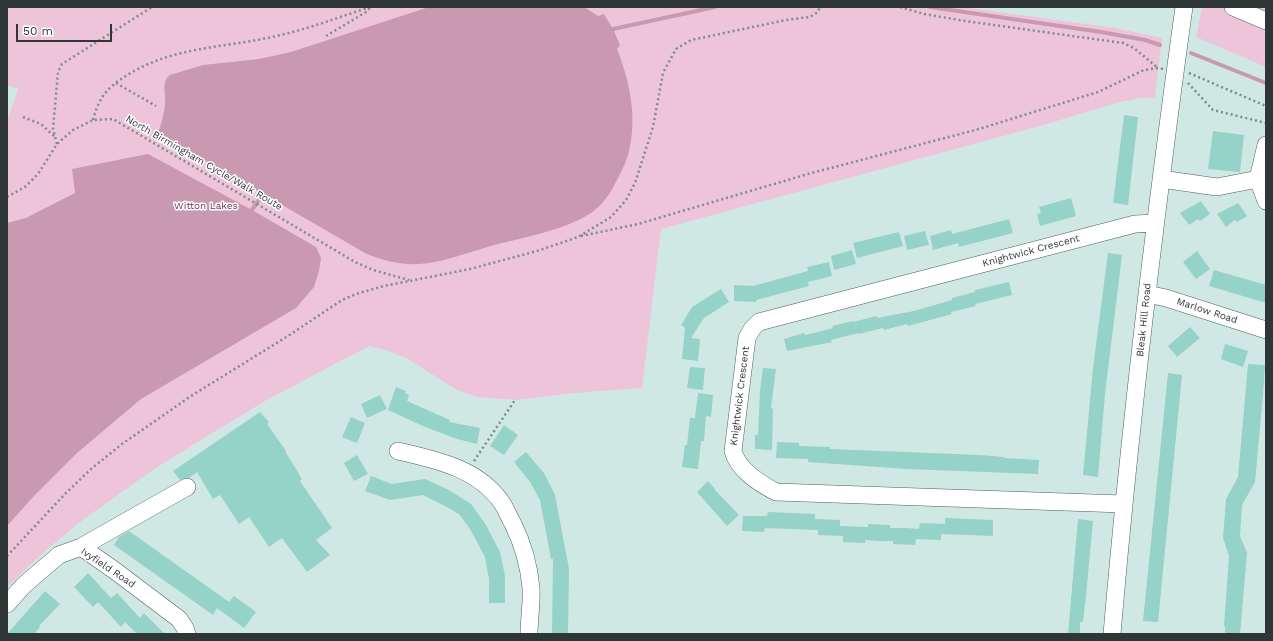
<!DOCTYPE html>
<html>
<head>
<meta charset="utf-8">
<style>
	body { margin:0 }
	#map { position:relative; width:1273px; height:641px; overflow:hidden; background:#d0e8e4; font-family:"Work Sans",sans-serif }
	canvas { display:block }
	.frame { position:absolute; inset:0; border:8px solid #2e3735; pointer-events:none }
	.scale { position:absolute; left:16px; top:24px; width:96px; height:18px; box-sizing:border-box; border:2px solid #2e3735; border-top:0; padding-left:5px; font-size:12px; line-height:14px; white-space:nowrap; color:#2e3735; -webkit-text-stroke:3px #fff; paint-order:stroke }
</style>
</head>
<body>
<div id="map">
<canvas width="1273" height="641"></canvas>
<div class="frame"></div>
<div class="scale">50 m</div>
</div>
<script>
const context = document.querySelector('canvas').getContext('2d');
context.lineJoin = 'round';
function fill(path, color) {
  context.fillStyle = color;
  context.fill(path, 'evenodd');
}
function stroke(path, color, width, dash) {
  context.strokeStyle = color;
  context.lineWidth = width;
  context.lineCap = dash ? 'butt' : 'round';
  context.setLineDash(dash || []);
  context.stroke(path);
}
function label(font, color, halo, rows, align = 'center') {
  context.font = font + ' "Work Sans",sans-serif';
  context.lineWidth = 3;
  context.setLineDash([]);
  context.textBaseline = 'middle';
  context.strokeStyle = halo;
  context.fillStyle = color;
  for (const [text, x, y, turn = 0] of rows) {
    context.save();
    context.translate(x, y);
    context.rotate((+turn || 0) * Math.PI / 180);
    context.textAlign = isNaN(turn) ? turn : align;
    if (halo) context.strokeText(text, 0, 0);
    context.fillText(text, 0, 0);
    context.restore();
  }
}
fill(new Path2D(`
	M7 7H963L1115 28 1162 38 1155 98H1141L1120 102 1040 126 661 229 642 388 575 393 515 400 477 397 457 390 408 359 389 351 369 346 265 401 157 467 84 519 45 551 7 587V121L18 89 7 85Z
	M1202 7H1266V67L1196 37Z`), '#eec5d8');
fill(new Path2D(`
	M429 7H584L598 16 604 14 613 29 620 45 617 49C630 83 638 118 628 155 626 163 621 172 617 180 610 194 601 208 586 216 560 231 521 238 491 246 470 252 438 264 418 264 400 265 380 260 365 253L158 133C161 124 164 115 165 105 167 96 160 82 170 75L203 65 259 59 291 52Z
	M148 154 252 210 316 247 321 258 319 271 314 287 296 308 141 399 77 453 33 497 7 526V223L26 218 75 193 72 169Z`), '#c999b0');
stroke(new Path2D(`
	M930 7 1101 32 1145 40 1160 45
	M613 29 715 7
	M1191 53 1266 83
	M252 210 263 194`), '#c999b0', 4);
fill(new Path2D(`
	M1124 115 1138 117 1128 205 1113 203Z
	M1213 131 1244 135 1240 172 1208 169Z
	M1071 198 1076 216 1040 226 1037 214 1041 213 1039 207Z
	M1201 201 1210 214 1200 221 1198 219 1189 225 1180 213Z
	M1238 203 1247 216 1237 222 1235 220 1226 227 1217 214Z
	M1009 219 1013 233 959 247 958 243 933 250 930 236 951 230 952 234Z
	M925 231 929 245 907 250 904 236Z
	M899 232 903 246 857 258 853 243Z
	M852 250 856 264 834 270 831 256Z
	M1197 251 1210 269 1196 279 1183 262Z
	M1108 253 1122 255 1105 394 1098 477 1083 475 1093 368Z
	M829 262 832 276 808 282 809 286 756 300V302L734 301V285L753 286 808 271 807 267Z
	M1214 270 1266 285V303L1209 286Z
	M1009 282 1012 295 975 304 976 306 951 312 952 314 908 326 907 324 884 330 883 328 859 334V333L831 340 832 342 787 351 784 339 804 333 805 335 818 332 833 328 832 326 853 321V322L877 316V318L914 311 952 300V298L975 292V290Z
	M721 289 729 302 704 318 691 338 700 339 698 361 682 359 685 328 681 325 692 307Z
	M1190 327 1200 338 1177 357 1168 346Z
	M1225 344 1248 351 1243 367 1221 359Z
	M1248 364 1265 365 1263 395 1255 482 1242 505 1240 536 1247 553 1240 634H1225V626H1224L1229 556 1223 538 1226 499 1238 477Z
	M690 367 705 368 703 390 687 388Z
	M763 368 776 369 771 408 773 409 772 450 755 449V435H758L760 390Z
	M1168 373 1182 375 1158 622 1143 621Z
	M396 387 406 391 405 393 409 395 407 401 450 420 449 422 480 428 477 444 457 439 425 427 388 410Z
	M698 393 713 395 711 417 706 416 704 441H701L698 469 682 467 685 445H687L690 418H695Z
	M380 395 387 409 367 418 361 404Z
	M260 412 269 422 267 424 286 451H285L302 479 300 481 332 528 316 540 330 555 307 572 282 538 269 547 249 517 239 524 220 495 213 499 197 472 189 478 180 480 173 471Z
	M351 417 365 423 357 443 342 437Z
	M504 425 518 435 504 455 490 446Z
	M777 442 799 443V446L830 447V449L980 455 1004 457V458L1039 460 1038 474 907 469 808 462V459L776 458Z
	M526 452 544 473 555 495 569 569 568 634H552L553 559H551L540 500 530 482 514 462Z
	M357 455 368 474 354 481 344 463Z
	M371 476 392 484 425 479 449 490 471 504 486 525 500 552 505 576V603H489V579L485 557 470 529 459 514 443 505 423 495 390 500 365 491Z
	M708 481 715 489H714L739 515 727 526 697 492Z
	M768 512 815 514V519L840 520V526L868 527V524L890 525V528H906L919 529 920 523 945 524V518L993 520V536L941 534V540L916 539 915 545 893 544V541H879L865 540V543L843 542V536L818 535V530L765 528 764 532 742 531 743 516H767Z
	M1078 519 1093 521 1086 596 1083 622H1080V634H1068Z
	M129 531 229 602 234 596 256 612 244 628 217 608 213 615 114 545 119 537Z
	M88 573 111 598 117 593 140 618 144 613 165 634H137L125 622 121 627 98 602 93 607 74 587Z
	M45 591 60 604 39 626 40 627 34 634H7Z`), '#95d2c8');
const minor = new Path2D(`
	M1233 7 1266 21
	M1161 179 1217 187 1258 179 1266 201
	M1258 179 1266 145
	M1147 294 1166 298 1266 330
	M398 451C436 460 478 468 502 503 506 509 509 517 513 524 523 544 529 566 531 588 532 603 529 619 529 634
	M1123 504 776 492C759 483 738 470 733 451L747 338 752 329 759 322 1135 224 1155 223
	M81 547 187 487
	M7 604 24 585 59 555 81 547 114 570 179 619 185 628 187 634
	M1112 634C1130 424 1155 216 1184 7`);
stroke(minor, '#4a605c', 18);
stroke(new Path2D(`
	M900 7 924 14 965 21 1123 43 1134 48 1158 68
	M326 36 366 12 370 8
	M1189 73 1266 106
	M116 83 156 106
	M1188 83 1213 110 1266 123
	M23 117 41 124 54 136
	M93 120C99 96 109 86 129 74 173 47 222 48 272 37 305 30 337 18 370 7
	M57 144 53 129 58 72 62 64 152 7
	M7 197 25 187 38 174 57 144 73 130 93 120 113 119 355 262 373 270 409 280
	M581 236 638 224 808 174 979 129 1098 92 1144 70 1158 68 1163 69
	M474 461 515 400
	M7 556 65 494 91 469 122 444 191 396 288 336 342 300 356 294 384 286 470 269 537 251 578 237 611 217 626 200 635 183 653 127 663 73 676 49 691 40 786 20 810 17 818 12 820 7`), '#7b8b88', 2.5, [2, 3]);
stroke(minor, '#fff', 17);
label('10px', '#2e3735', '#fff', [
	["North Birmingham Cycle/Walk Route",204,163,30],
	["Knightwick Crescent",1031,251,-15],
	["Marlow Road",1207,311,18],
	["Bleak Hill Road",1144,320,-84],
	["Knightwick Crescent",740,396,-83],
	["Ivyfield Road",108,568,34]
]);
label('10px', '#713555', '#fff', [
	["Witton Lakes",206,206]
]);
</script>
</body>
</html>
